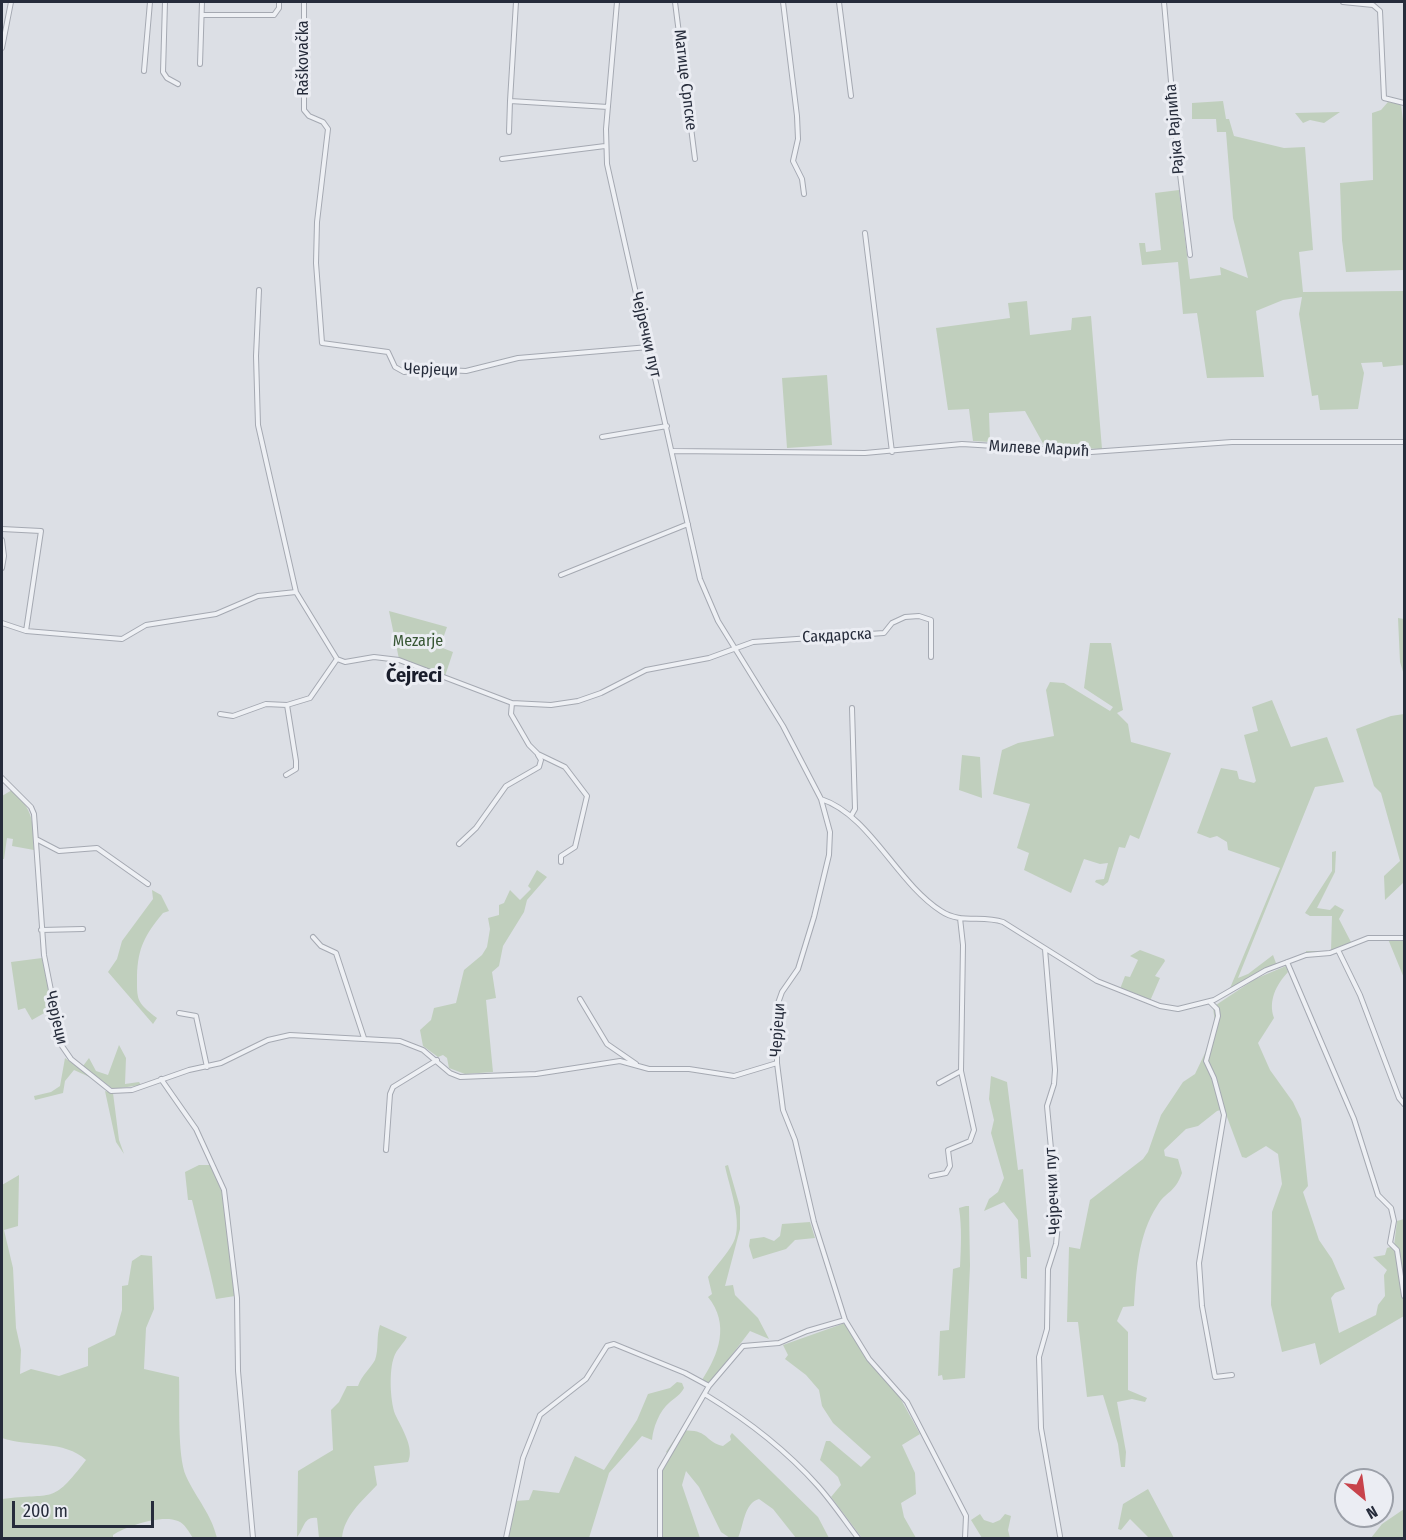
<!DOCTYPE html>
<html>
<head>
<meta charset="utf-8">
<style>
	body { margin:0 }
	#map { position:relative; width:1406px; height:1540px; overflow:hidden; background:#dcdfe5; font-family:"Fira Sans Condensed",sans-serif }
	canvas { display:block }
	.frame { position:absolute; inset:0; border:3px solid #262c3b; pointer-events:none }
	.north { position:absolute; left:1334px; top:1468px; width:60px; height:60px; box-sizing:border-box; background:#ebedf3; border:2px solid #9ca0a9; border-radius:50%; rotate:151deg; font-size:16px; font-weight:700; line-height:24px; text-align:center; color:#262c3b }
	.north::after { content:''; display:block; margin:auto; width:21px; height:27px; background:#c8434b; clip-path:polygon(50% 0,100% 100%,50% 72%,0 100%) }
	.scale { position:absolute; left:12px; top:1501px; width:142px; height:27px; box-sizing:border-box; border:3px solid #262c3b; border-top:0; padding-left:8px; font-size:18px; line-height:21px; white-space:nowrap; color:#262c3b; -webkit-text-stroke:4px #ebedf3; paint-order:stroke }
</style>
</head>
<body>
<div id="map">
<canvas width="1406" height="1540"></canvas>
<div class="frame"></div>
<div class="north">N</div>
<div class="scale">200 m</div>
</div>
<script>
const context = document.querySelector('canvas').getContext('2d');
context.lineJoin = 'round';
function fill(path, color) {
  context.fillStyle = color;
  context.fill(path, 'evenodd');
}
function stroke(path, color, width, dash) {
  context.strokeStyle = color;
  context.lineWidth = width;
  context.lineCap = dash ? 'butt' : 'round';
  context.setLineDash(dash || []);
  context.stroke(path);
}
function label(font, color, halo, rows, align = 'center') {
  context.font = font + ' "Fira Sans Condensed",sans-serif';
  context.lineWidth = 6;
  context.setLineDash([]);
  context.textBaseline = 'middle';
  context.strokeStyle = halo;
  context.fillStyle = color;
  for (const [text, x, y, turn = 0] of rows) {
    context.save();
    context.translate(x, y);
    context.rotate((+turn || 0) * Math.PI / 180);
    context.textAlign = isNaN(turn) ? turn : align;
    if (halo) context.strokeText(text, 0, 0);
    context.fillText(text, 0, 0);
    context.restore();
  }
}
fill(new Path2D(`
	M1223 101 1226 119H1229L1234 136 1284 148 1305 147 1313 250 1299 252 1303 292 1404 291V365L1383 367 1382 362 1361 363 1364 373 1358 409 1320 410 1318 395 1312 396 1299 314 1302 297 1283 300 1256 311 1264 377 1207 378 1197 313 1183 314 1178 262 1142 265 1139 243H1145L1146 252 1161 250 1155 193 1179 190 1190 279 1221 275 1220 267 1248 278 1233 218 1226 132H1217L1216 119H1192V103Z
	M1388 102 1401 104 1404 129V270L1346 272 1342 240 1340 183 1373 180 1372 113 1381 110Z
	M1340 112 1324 123 1310 120 1303 123 1295 113Z
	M1027 301 1030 335 1071 330 1072 318 1091 316 1102 449 1045 447 1025 411 989 413 990 442 973 441 969 409 948 410 936 328 1010 318 1008 303Z
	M827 375 832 445 787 448 782 378Z
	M389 611 447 627 440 647 453 652 445 676 399 659Z
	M1398 618 1404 619V675L1400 662Z
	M1090 643H1111L1123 710 1117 713 1128 724 1131 742 1171 753 1139 839 1130 835 1125 848 1119 847 1108 882 1103 886 1095 882 1096 880 1104 879 1108 863 1100 864 1084 859 1071 893 1024 870 1029 853 1017 848 1030 804 993 794 1002 750 1018 743 1054 736 1046 690 1050 682 1064 683 1110 711 1113 707 1084 688Z
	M1272 700 1291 747 1327 737 1344 782 1315 787 1238 978 1248 974 1273 955 1277 966 1228 993 1280 868 1228 850 1227 842 1217 836 1210 838 1197 833 1221 768 1237 771 1239 779 1254 783 1256 781 1244 735 1258 731 1252 707Z
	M1404 714V882L1385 900 1384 876 1400 861 1381 793 1374 786 1356 729 1391 716Z
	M962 755 980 757 982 798 959 790Z
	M12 790C34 810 33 822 34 850L12 846 13 839 7 838 4 859H2V796Z
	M1336 851 1335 872 1317 908 1330 910 1335 905 1344 910 1339 919 1352 944 1332 953 1306 955V951H1331L1332 916H1310L1305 913 1332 871V852Z
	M537 870 547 877 527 900 524 912 503 946 499 966 492 972 496 998 486 1000 493 1072 465 1074 449 1068 447 1058 443 1055 438 1057 423 1046 420 1030 431 1020 434 1008 456 1003 464 970 482 955 487 947 490 929 488 918 499 915V905L504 903 510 890 520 900 531 889 528 886Z
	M152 890 161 895 169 911 163 913C145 935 138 947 137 976 137 1000 136 1002 157 1018L153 1024 108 972 117 959 122 941 153 899Z
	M1388 939 1404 940V978Z
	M1140 950 1164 959 1165 961 1155 976 1160 978 1150 1001 1120 989 1125 976 1130 977 1138 960 1130 956Z
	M42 958 55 1019 48 1020 46 1012 32 1020 25 1008 18 1010 11 962Z
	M1286 966 1288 972C1276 985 1268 1001 1274 1018L1258 1043 1270 1070 1293 1102 1301 1119 1308 1186 1303 1192 1319 1240 1332 1259 1345 1289 1335 1293 1331 1298 1339 1333 1376 1315 1378 1305 1385 1296 1384 1275 1387 1270 1373 1257 1385 1255 1387 1248 1394 1246 1397 1221 1404 1219V1316L1320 1365 1315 1343 1282 1352 1271 1305 1272 1212 1282 1184 1278 1154 1266 1146 1246 1158 1242 1157 1224 1109 1217 1111 1198 1126 1186 1129 1164 1150 1165 1156 1178 1159 1182 1173C1175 1193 1166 1191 1157 1206 1138 1235 1136 1273 1134 1306L1123 1307 1117 1321 1128 1332V1390L1147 1398 1145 1402 1132 1399 1117 1402 1126 1452 1125 1467H1121L1118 1444 1103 1395 1087 1397 1078 1322H1067L1069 1247 1080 1249 1090 1200 1143 1159 1148 1152 1161 1115 1183 1082 1195 1074 1206 1051 1215 1023 1213 1007 1255 979Z
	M119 1045 126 1058 125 1084 139 1082 141 1085 113 1089 83 1066 89 1058 96 1071 108 1075Z
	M65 1058 94 1079 74 1070 65 1081 63 1093 35 1100 34 1096 51 1092 60 1086Z
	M991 1076 1007 1082 1018 1170 1023 1169 1031 1257H1027V1279L1021 1278 1018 1220 1004 1202 984 1211 989 1199 998 1192 1004 1178 991 1133 994 1120 989 1099Z
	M105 1091 113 1093 119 1140 124 1154 116 1142Z
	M199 1165H210L222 1192 235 1296 216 1299C209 1265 200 1234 192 1200H188L185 1172Z
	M728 1165 740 1207V1229L725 1286 733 1285 735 1295 758 1318 769 1339 750 1331 709 1385 702 1380C719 1354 730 1324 708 1297L712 1294 708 1277C716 1266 727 1254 733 1243 744 1224 729 1186 725 1166Z
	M19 1175 18 1226 4 1230 13 1268 16 1328 21 1350 20 1374 31 1369 59 1376 88 1366V1348L115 1335 122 1310V1286L128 1285 132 1261 141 1255 152 1256 154 1309 146 1328 144 1369 179 1377C180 1402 177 1455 186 1476 197 1500 211 1513 217 1538H193C189 1532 185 1524 178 1521 162 1514 126 1526 113 1535V1538H2V1499C54 1492 51 1506 86 1460 65 1440 28 1447 2 1438V1185Z
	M966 1206H969L970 1266 965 1378 943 1380 942 1375 938 1376 940 1331 949 1330 953 1269 960 1267C961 1247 962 1228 959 1208Z
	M810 1222 815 1238 795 1240 786 1249 753 1259 749 1246 750 1239 764 1237 774 1241 780 1236 782 1224Z
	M845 1323 864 1355 898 1394 920 1434 902 1445 915 1473 916 1494 901 1503 904 1517 916 1538H926H862L831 1497 841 1485 838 1477 820 1460 826 1441H830L861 1467 871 1457 833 1423 822 1406 819 1390 806 1375 785 1359 788 1355 783 1345Z
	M380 1325 407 1337C404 1343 396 1350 394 1357 389 1370 390 1400 395 1414 401 1427 415 1448 408 1462L374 1466 377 1485C362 1501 344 1516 342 1538H319L317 1518C303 1516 304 1530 297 1537L298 1471 333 1450 331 1410 339 1402 347 1386H358C362 1375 370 1369 375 1360 379 1350 376 1336 380 1325Z
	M677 1382 682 1383 684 1388C680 1395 676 1397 670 1402 659 1411 653 1428 652 1440L642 1436 609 1473 589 1538H508L515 1501 529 1500 533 1490 559 1493 575 1456 604 1470 637 1420 648 1394 670 1388Z
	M680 1431C709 1428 704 1442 723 1446L731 1440 730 1436 732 1433 818 1517 829 1538H796L773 1509 759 1499C744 1503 744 1525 738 1538H730L721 1532 699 1487 686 1471 682 1485 700 1538H662L661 1471 670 1456 666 1452Z
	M1148 1489 1174 1538H1149L1130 1519 1121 1530 1118 1529 1123 1504Z
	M1404 1509V1538H1371L1382 1524Z
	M980 1514 984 1520 993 1523 1000 1520 1005 1514 1011 1516 1008 1530 1010 1538H982L971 1520Z`), '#c0cfbd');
const street = new Path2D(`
	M165 2 163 72 167 78 178 84
	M304 2V110L309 116 323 122 328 129 317 222 316 263 322 343 388 352 395 367 404 372 428 369 466 371 518 358 649 347
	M516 2 510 101 608 107
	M617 2 606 129 607 164 700 579 718 621 783 726 821 799C870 815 896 882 941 911 960 924 982 915 1003 922L1097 981 1160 1006 1178 1009 1214 1000 1266 970 1306 955 1330 953 1368 938H1404
	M675 2 695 159
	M783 2 797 116 798 139 793 161 802 179 804 194
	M839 2 851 96
	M1164 2 1177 150 1190 255
	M1343 2 1373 5 1380 11 1384 98 1404 103
	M203 15H274L279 8V2
	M2 48 11 2
	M200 64 202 2
	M144 71 150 2
	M509 132 510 101
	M502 159 605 146
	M865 233 892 452
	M259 290 256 356 258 425 296 592
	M602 437 667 426
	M673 451 865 453 962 444 1091 452 1232 442H1404
	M2 529 41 531 26 631
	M2 540 4 556 2 568
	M561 575 688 524
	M2 623 26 631 122 639 146 625 216 614 258 596 296 592 337 659 345 662 374 657 399 660 512 703 551 705 578 701 601 693 646 670 709 658 753 642 884 633 892 623 905 617 919 616 931 620V657
	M512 703 511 714 529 745 538 754 565 767 587 796 575 847 561 856V862
	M220 714 233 716 266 704 287 705
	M286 775 296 769V761L287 705 310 698 337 659
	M2 778 31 807 34 814 44 955 62 1046 71 1059 111 1091 132 1090 189 1070 221 1063 268 1040 290 1035 400 1041 423 1050 450 1073 460 1077 536 1074 620 1061 649 1069H689L734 1076 777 1063
	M821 799 830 832 829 855 814 917 798 969 782 992 777 1006V1063L783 1110 795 1140 814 1222 845 1320 869 1359 907 1402 966 1516 965 1538
	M851 816 855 809 852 708
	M36 839 59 851 97 848 148 884
	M459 844 476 828 506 786 539 767 541 760 538 755
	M41 930 83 929
	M313 937 321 946 336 953 364 1038
	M1045 949 1055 1070 1054 1084 1047 1106 1058 1224 1056 1244 1048 1269 1047 1329 1039 1357 1041 1428 1060 1536
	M1338 950 1360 995 1399 1098 1404 1104
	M1287 962 1354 1119 1378 1195 1391 1208 1394 1221 1390 1243 1397 1250 1404 1296
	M580 999 607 1044 636 1064
	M1210 1002 1217 1009 1218 1016 1206 1061 1214 1078 1224 1115 1199 1263 1202 1306 1215 1377 1232 1375
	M179 1013 196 1016 207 1067
	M161 1079 196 1129 224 1190 237 1298 238 1371 253 1538
	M939 1083 961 1071
	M386 1150 390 1094 393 1087 437 1060
	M931 1176 946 1173 950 1166 948 1150 970 1141 974 1130 961 1071 963 945 960 918
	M709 1386 743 1346 779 1343 807 1331 845 1320
	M706 1395C747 1420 786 1450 818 1486 833 1503 845 1521 858 1538
	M506 1538 523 1458 540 1415 586 1379 607 1346 614 1344 685 1373 709 1386 660 1470V1538`);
stroke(street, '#a5a9b2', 6);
stroke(street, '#eef0f4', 4);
label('16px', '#262c3b', '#ebedf3', [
	["Raškovačka",304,58,-90],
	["Матице Српске",685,80,83],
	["Рајка Рајлића",1175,129,-95],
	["Чејречки пут",646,335,77],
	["Черјеци",431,370,2],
	["Милеве Мaрић",1039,449,3],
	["Сакдарска",837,636,-3],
	["Черјеци",56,1018,77],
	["Черјеци",778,1030,-86],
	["Чејречки пут",1053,1191,-93]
]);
label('16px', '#375634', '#ebedf3', [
	["Mezarje",418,642]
]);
label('bold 20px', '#191d2b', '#ebedf3', [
	["Čejreci",414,676]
]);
</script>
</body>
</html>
